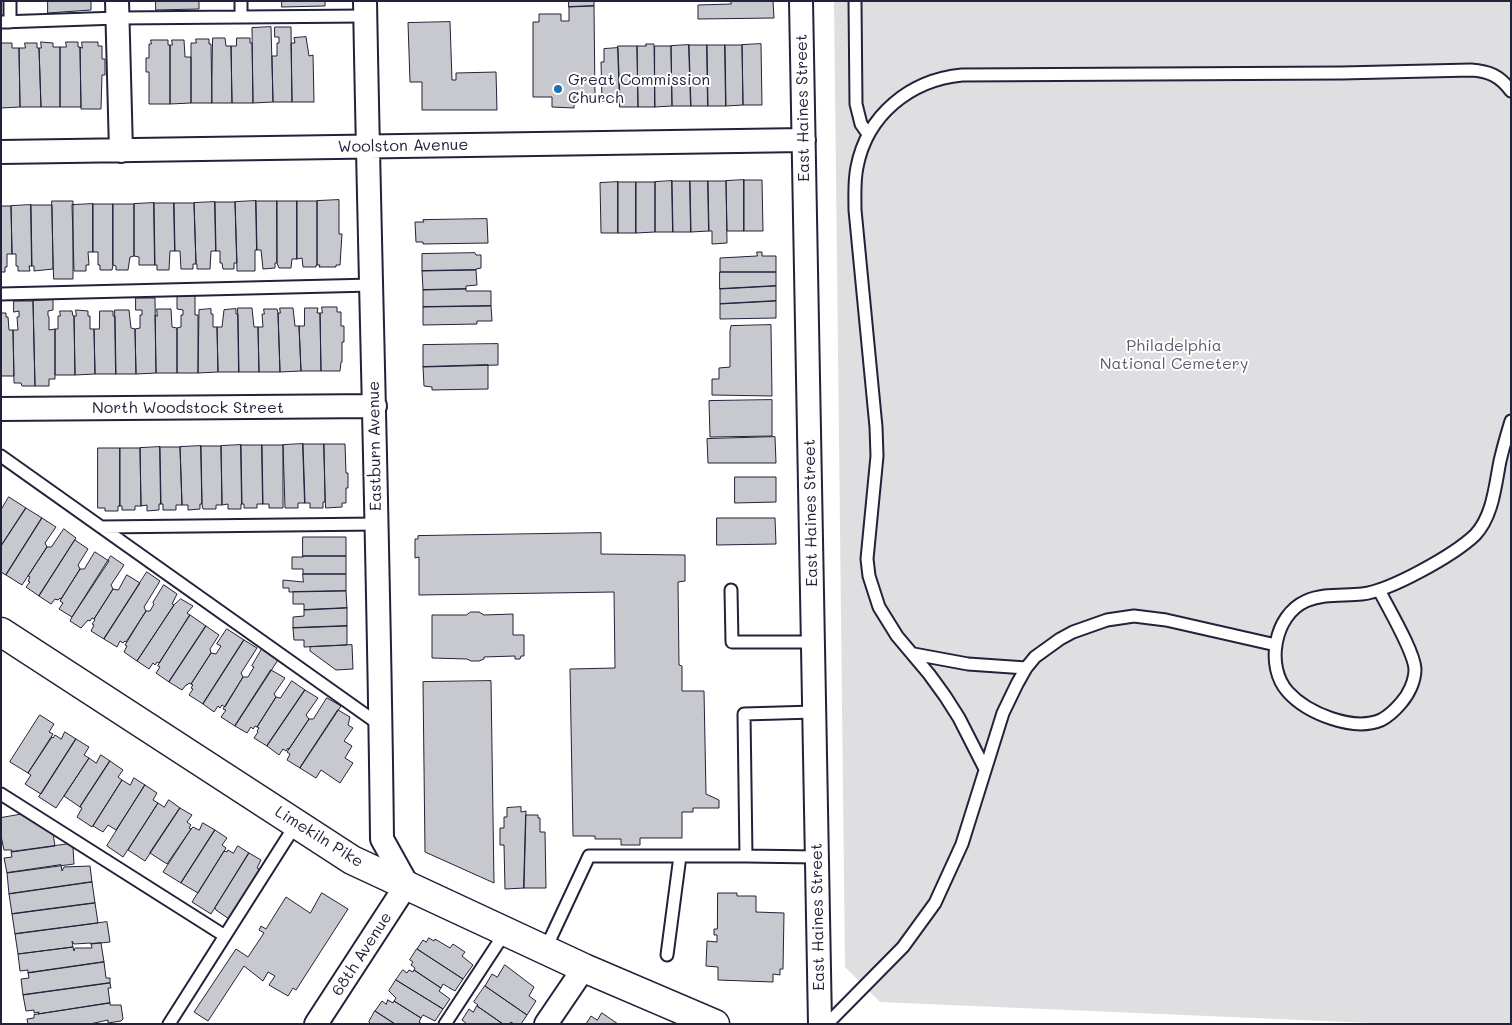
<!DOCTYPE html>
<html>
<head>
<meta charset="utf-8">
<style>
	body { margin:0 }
	#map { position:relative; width:1512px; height:1025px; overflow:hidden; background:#fff; font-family:Mali,sans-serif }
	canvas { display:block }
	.frame { position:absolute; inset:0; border:2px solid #22223b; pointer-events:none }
</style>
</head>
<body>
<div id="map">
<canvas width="1512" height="1025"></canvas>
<div class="frame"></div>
</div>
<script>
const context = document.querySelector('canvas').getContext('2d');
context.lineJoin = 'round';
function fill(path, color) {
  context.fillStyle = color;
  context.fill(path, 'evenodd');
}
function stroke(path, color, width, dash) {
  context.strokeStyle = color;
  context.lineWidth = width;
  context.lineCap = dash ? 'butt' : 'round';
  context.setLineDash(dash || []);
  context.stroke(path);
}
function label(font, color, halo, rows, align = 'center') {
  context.font = font + ' Mali,sans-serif';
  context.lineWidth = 4;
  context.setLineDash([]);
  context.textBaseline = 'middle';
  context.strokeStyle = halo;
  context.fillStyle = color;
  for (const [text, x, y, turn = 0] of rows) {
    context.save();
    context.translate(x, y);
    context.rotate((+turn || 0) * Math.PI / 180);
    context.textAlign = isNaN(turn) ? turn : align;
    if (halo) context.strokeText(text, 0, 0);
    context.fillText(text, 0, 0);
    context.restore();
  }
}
fill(new Path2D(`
	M834 1H1511V1024H1394L880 1002 845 967Z`), '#dfdfe2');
const building = new Path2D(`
	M48 1H91V10L48 13Z
	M156 1H199V9L156 10Z
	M282 1H325V6L282 7Z
	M569 1H594V6L569 7Z
	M731 1H773L774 18 698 19V5L731 4Z
	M594 6 595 97H574V108L552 107V97H533V22H539V14H561V21H569V7Z
	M450 22 452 80H456V73L496 72 497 110H422V82H410L408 23Z
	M271 27 273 102 253 103 252 28Z
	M275 27H291L292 102H273L272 56H277V43H279V37H275Z
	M306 37 309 56 313 55 314 102H292L291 43H295L294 38Z
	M213 38H225L226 46H231L232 103H212Z
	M237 38H250V43H252L253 103H232L231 46H236Z
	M196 39H209V44H211L212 103H191V43H196Z
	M151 40H168V45H170V104H149V72H146V58H149V44H151Z
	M172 40H184L185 57H191V103L170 104V45H172Z
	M41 42 53 43V47H60V107H41L39 48H41Z
	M66 42H78V47H80L81 107H60V47H66Z
	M82 42H98V46H102V59H105V75H102L101 109H81L80 47 82 48Z
	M1 43H12V48H19L20 107 1 108Z
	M25 43H37V48H39L41 107H20L19 48H25Z
	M646 44H654L655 107H638L637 46H646Z
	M761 44 762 105H743L742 45Z
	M689 45 691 106H672L671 46Z
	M689 45H707L708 106H691Z
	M707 45H725L726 106H708Z
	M725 45H742L743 105 726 106Z
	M618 46H637L638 107H620Z
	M655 46H671L672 106 655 107Z
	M618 48 620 101H602L601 62H604V49Z
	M744 180V231H727L726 181Z
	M744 180H762L763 231H744Z
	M672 181 673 232H655V182Z
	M672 181H690L691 232H673Z
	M690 181H708L709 231 691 232Z
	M708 181H726L727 243 712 244V231H709Z
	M618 182V233H601L600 183Z
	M618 182H636V233H618Z
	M636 182H655V232L636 233Z
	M339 200V234H342L340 265H336V267H319L320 265H317V201Z
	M52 201H73V279H54Z
	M256 201H277V263H275V268L263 269 261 250H257Z
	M256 201 257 250H255V271H237L235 202Z
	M277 201H297V259H292L291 268H279L277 263Z
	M297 201H317V265H316V267H303L302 258 297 259Z
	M215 202H235L237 263H234V269H223L222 263H220V251H216Z
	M215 202 216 251H211L210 269H197V264H196L194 203Z
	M154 203 155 265H139V257L134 256V204Z
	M154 203H174L175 251H170L169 270H157V265H155Z
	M174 203H194L196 264H193V269H181L180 251H175Z
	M93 204V252H88L89 265H86V271H74L72 205Z
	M93 204H113V265L112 270H100V265H98V252H93Z
	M113 204H134V256L130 257 128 270H116V266L113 265Z
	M31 205H52L53 269 34 271V266H32Z
	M31 205 32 266H29L30 271H18V266H16V254H12L11 206Z
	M1 206H11L12 254H7V267H5V272H1Z
	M487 219 488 243 423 244V242H416L415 222H424L423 220Z
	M757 252H762V256H776V272H720V258L757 256Z
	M475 253 476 255H481V268L476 269V270L422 271V254Z
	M476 270 477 285 466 286V289L423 290 422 271Z
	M720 272H776V286L720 289Z
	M776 286V301L720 304V289Z
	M466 289V291H491V306L423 307V290Z
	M195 296V315H198V373H177V328L181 327V315H183V310L177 309V297Z
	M136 298H155L156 373 136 374 135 329 140 328V315H142V310H136Z
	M53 300V310L48 311V316L49 317V330L55 329V379H49V386H35L33 301Z
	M14 301H33L35 386H22L21 383H14L13 330H18L17 317H19V311L14 312Z
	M776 301V318L720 319V304Z
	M491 306 492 321H477V324L423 325V307Z
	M322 307H337V312H341V326H344V342H342V362H341L340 371H321L320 313H322Z
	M238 308H252L254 327H258L259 372H239Z
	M280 308H293L295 326H299L301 371 280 372 278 313H280Z
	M305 308H318L317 313H320L321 371H301L299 326H304Z
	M157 309H171L172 327 177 328V373H156L155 315 157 316Z
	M211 309V314H213V327H217L218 372 198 373 199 310Z
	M236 309V314H238L239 372H218L217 327H222L224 310Z
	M264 309H277L278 313 280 372H259L258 327H263L262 314H264Z
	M76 310 88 311V316H90V329H94L95 374 75 375 74 316H76Z
	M115 310H129L131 328 135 329 136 374H116Z
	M60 311H72L73 316H74L75 375H55V329H58V316H60Z
	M100 311H113V316H115L116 374H95L94 329H99Z
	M1 313H6V317H8L9 330H13L14 376H1Z
	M771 325 772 396 712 395V379H719V368L730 367V331L731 326Z
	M498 344V365L423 367V345Z
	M488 365V389L432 390V387L424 386 423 367Z
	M772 400V436L710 437 709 401Z
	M775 437 776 463H708L707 439Z
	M303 444H324L325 502H323V508H310V503H305Z
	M303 444 305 503H298V508H285L283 445Z
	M324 444H345L346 473H348V488H346V503H342V507L326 508Z
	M241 445 242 504H241V509H228V504L222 505 221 446Z
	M241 445H262L263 504H257V508H244V504H242Z
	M262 445H283V508H269V504H263Z
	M201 446 202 504H200V509L188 510V505H182L180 447Z
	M201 446H221L222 505H216V509H203L202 504Z
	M160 447H180L182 505H176V510H163V504H161Z
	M160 447 161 504H159V510L147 511V505L141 506 140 448Z
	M98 448H120V506H118V511H105V508H98Z
	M120 448H140L141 506H135V510H122V506H120Z
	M735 477H776V502L735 503Z
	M9 497 26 508 1 546V510Z
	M26 508 42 518 6 575 1 572V546Z
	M42 518 56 527 45 543 47 547 22 585 6 575Z
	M717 518H775L776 544 717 545Z
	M64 529 76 538 39 596 26 587 30 582 28 581 30 577 28 576 47 547H51Z
	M601 533V554L685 555V581L678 582 679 665 682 666V691H704L706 794 719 800V808H693V812H682V838H640V845H621V839H595V836H573L570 669 615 668 614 592 419 595V557L415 558V539H418V536Z
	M303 537H346V556H303Z
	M75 540 88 549 78 565 80 569 61 599 60 598 58 600 55 599 51 604 39 596Z
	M95 552 109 561 72 617 59 609 63 603 60 601 80 569H84Z
	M111 556 124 565 111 585 113 589 94 619 92 618 90 621 88 620 81 628 70 621 72 617Z
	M303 556H346V574H303V569H292V557H303Z
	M147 572 160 581 144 607 146 611 126 642 125 641 123 643 120 641 117 647 104 639Z
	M303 574H346V591L289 592V588H283V580L303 582Z
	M127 575 140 583 104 639 91 631 94 625 92 624 95 620 94 619 113 589 118 590Z
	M164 585 177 594 172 604 174 605 137 661 124 652 127 646 125 645 146 611H150L154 604 153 603Z
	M346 591 347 608 304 610V604H293V592Z
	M181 599 193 606 187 613 190 615 159 663 157 662 155 665 153 663 149 669 137 661 174 605Z
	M347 608V626L293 628V617L304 616V610Z
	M471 612H479L484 615 513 614V635H524V656H521L520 659H515V656L484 657V659L479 661H471L467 659 432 658V615H466Z
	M190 615 206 626 169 682 156 673 160 667 158 666Z
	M206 626 219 635 210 649 211 653 191 684 189 683 187 685H186L182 690 169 682Z
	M347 626V645L304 647V640H294L293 628Z
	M227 629 244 640 203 704 189 695 193 689 191 688 193 685 191 684 211 653 216 654 221 646 217 644Z
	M244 640 257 648 241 673 243 677 225 707 222 705 220 708 218 706 214 712 203 704Z
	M352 645 353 669 336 670 310 651V647Z
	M262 649 278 660 235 726 221 717 226 710 223 709 243 677H248L254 667 252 666Z
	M271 670 285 678 274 694 276 697 257 727 255 726 253 729 251 727 247 733 235 726Z
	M292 681 305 690 267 746 254 738 258 732 257 731 259 728 257 727 276 697 280 698Z
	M491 681 494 883 425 852 423 682Z
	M305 690 318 698 306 715 309 719 289 749 288 748 286 751 283 749 279 755 267 746Z
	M327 698 341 706 300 768 287 760 290 754 287 752 309 719H313Z
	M338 710 350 717 348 725 353 728 344 741 352 746 345 758 353 763 340 783 321 770 316 778 300 768Z
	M40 715 54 724 49 732 53 734 28 773 10 762Z
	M65 732 76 739 41 794 25 784 31 775 28 773 52 737 53 738 55 735 61 739Z
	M76 739 89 747 84 755 89 758 56 808 39 797Z
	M101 755 110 761 80 807 64 796 89 758 96 763Z
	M110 761 123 770 118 777 122 780 92 827 77 817 82 808 80 807Z
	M134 778 145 785 116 830 108 825 103 832 93 826 122 780 130 785Z
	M145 785 157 793 153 800 158 803 123 857 107 846Z
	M169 800 180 808 145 861 128 850 158 803 164 807Z
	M521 807V812L526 811 524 888 505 889 504 845H500V828H504V817H507V808Z
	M180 808 192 815 187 822 191 825 189 828 191 829 167 864 150 853Z
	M29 813 53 833 55 846 12 852V850H4L1 836V818Z
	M526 815H538V818H540V832H545L546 888H524Z
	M203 823 215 830 181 883 163 872 191 829 193 827 199 830Z
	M215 830 227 838 222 845 226 848 198 893 181 883Z
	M68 844 73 847 74 864 7 873 4 858 12 857 11 852Z
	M238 846 249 853 211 914 192 902 224 851 227 852 228 850 233 853Z
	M249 853 261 860 257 868 261 870 232 919H229L216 910 215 908Z
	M61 865 62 871 64 867 90 866 92 882 9 894 7 873Z
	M92 882 95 903 12 914 9 894Z
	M322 893 348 909 296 990 293 988 288 996 269 985 275 976 268 972 263 981 244 966 208 1021 194 1012 236 949 248 957 264 933 259 930 261 926 266 929 286 897 310 913Z
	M718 893H737V896H756V912L784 913 783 969H780V975L773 974V982L718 980V967L706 966 707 941 717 942V935H714V929H717Z
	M95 903 98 923 15 934 12 914Z
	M107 922 110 942 91 944V943L74 944 72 941 73 947 18 954 15 934Z
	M429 938 434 941 435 939 450 948 453 944 465 952 462 956 473 965 463 979 417 949 423 940 426 942Z
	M101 943 104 962 28 973V970L20 971 18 954 73 947 74 951 75 948H92L91 944Z
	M417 949 463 979 455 991 443 984 441 988 414 970 415 968 411 965 413 962 410 960Z
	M104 962 106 978H110V983L23 995 21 979 29 978 28 973Z
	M505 965 534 987 529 996 536 1001 527 1015 485 986 492 974 497 977Z
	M403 970 407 973 409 970 413 972 414 970 441 988 439 991 450 999 443 1009 396 980Z
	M396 980 443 1009 435 1021 423 1015 421 1018 394 1001 396 998 389 991Z
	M110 983 111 988H108L110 1003 38 1014 39 1012 34 1013V1010L26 1011 23 995Z
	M485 986 527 1015 521 1024H514L511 1022 509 1024H503L477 1006 478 1005 474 1002Z
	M388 1000 393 1003 394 1001 421 1018 419 1022 422 1024H395L375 1011 382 1001 386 1004Z
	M110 1003V1005H121L123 1019 121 1021 108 1023V1020L90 1024H28L27 1019 34 1018V1015Z
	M477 1006 503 1024H467L462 1020 469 1009 473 1012Z
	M375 1011 395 1024H371L369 1022Z
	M602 1013 618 1024H586L591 1016 597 1020Z`);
fill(building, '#c8c8cf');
stroke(building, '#22223b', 1);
const lane = new Path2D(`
	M10 1V22
	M241 1V17
	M855 1 856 104 861 124 868 134
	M1 22 118 18 366 16
	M1 294 372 285
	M1 456 380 725
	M101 527 377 524
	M731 590 732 642H813
	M1379 590C1388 608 1414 651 1415 669 1415 681 1409 694 1401 703 1395 710 1389 716 1381 720 1353 732 1307 713 1288 692 1265 667 1274 615 1306 601 1324 593 1343 596 1362 594 1390 591 1454 555 1475 535 1493 516 1495 486 1500 461 1503 448 1507 434 1511 421
	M914 654 968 664 1026 668
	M814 712 744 714 746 856 816 857
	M985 769 959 718 945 696 929 674 897 636 879 607 869 576 867 559 877 456 876 427 855 210C855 196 854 181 857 167 867 115 910 80 962 75L1342 73 1471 70C1489 71 1500 76 1511 91
	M1 794 225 936
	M545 950 589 856H746
	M667 955 680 856
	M169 1024 296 824
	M445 1024 506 931
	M827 1024 903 947 935 903 962 844 1003 713 1017 684 1026 668 1035 657 1060 639 1073 632 1107 620 1134 616 1166 620 1276 645`);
const street = new Path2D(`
	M117 1 121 151
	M801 1 820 1024
	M1 152 804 140
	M1 409 375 406
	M316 1024 407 884 382 839C379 560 370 281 365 1
	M546 1024 584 968`);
const secondary = new Path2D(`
	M1 632 352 860 584 968 715 1024`);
stroke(lane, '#22223b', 15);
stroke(street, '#22223b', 26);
stroke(secondary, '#22223b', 31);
stroke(lane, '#fff', 11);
stroke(street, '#fff', 22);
stroke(secondary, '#fff', 28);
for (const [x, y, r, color] of [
	[558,89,5,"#1f6fb2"]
]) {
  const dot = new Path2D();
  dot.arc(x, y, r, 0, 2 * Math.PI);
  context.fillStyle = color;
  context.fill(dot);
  stroke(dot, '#fff', 2);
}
label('16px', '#22223b', '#fff', [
	["Great Commission",568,80],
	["Church",568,98]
], 'left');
label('16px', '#22223b', '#fff', [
	["East Haines Street",803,108,-91],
	["Woolston Avenue",403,146,-1],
	["North Woodstock Street",188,408],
	["Eastburn Avenue",375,446,-91],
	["East Haines Street",811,513,-91],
	["Limekiln Pike",319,837,32],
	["East Haines Street",818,917,-91],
	["68th Avenue",362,954,-57]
]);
label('16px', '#5b5b6d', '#fff', [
	["Philadelphia",1174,346],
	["National Cemetery",1174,364]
]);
</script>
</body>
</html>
